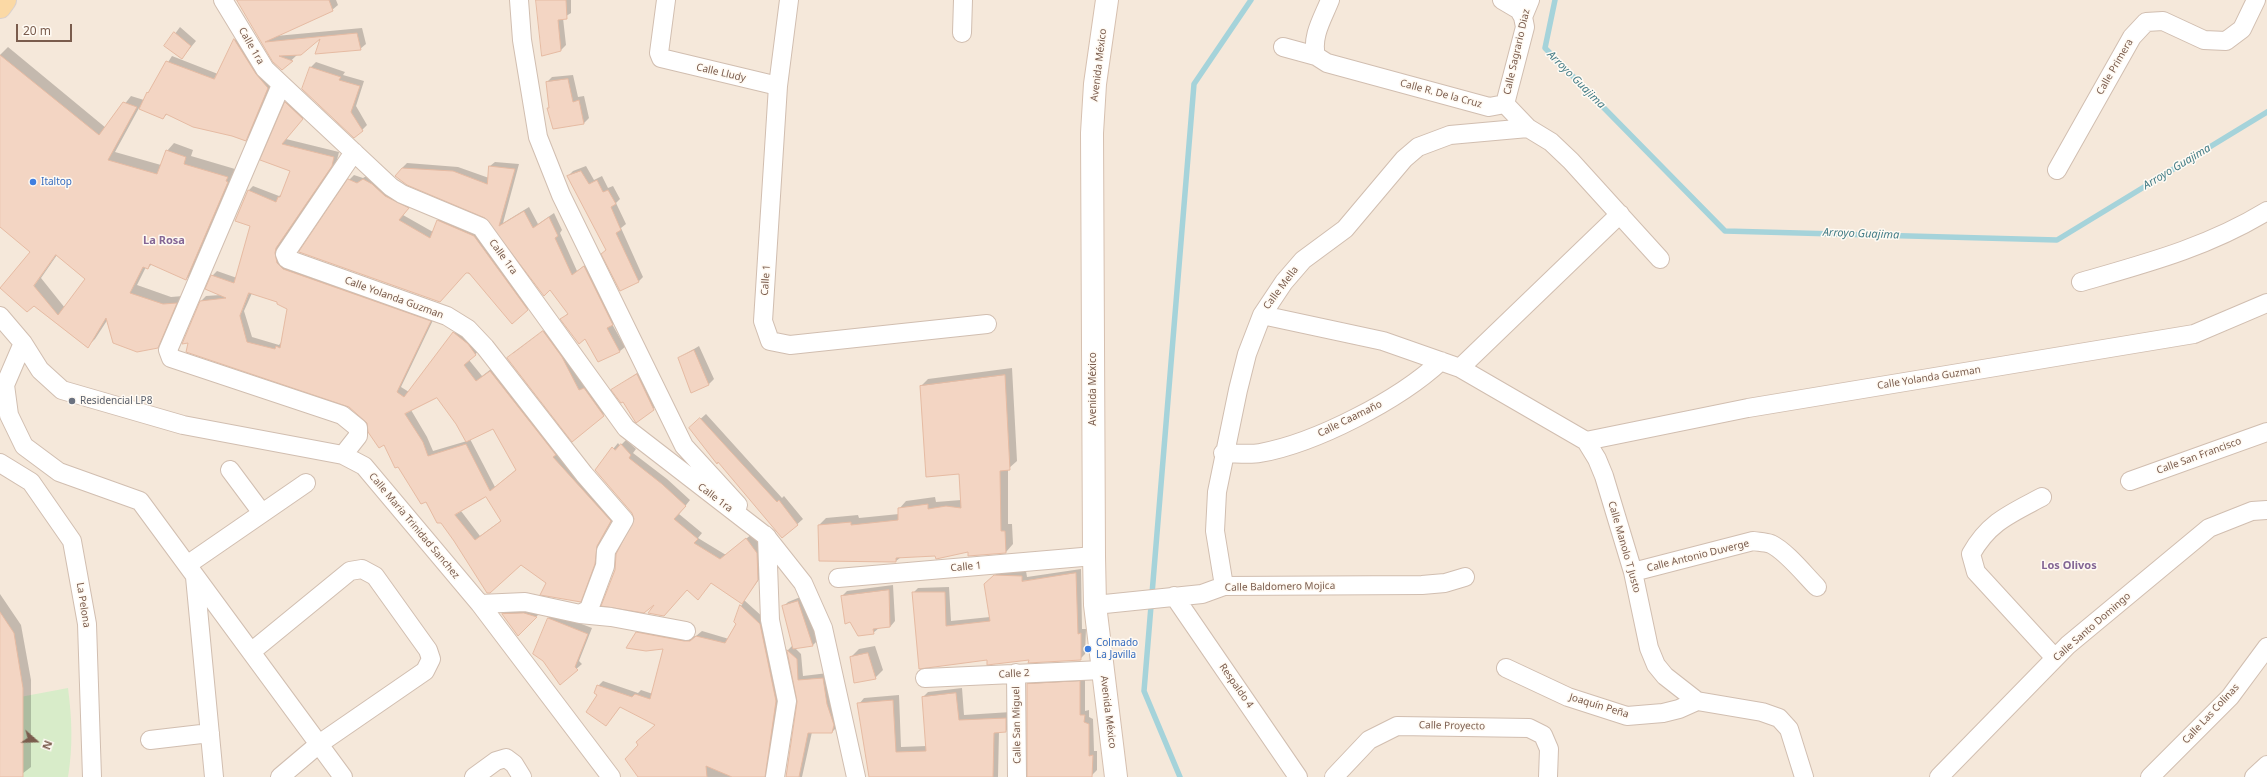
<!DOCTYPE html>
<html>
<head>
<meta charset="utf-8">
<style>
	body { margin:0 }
	#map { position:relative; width:2267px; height:777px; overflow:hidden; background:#fdf6ec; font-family:"Noto Sans",sans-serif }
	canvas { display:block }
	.north { position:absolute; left:16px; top:721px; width:40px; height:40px; -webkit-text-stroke:3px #fffaf3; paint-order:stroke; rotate:110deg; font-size:11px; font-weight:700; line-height:16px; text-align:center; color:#7a5c4d }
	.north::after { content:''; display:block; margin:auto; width:14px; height:18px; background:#7a5c4d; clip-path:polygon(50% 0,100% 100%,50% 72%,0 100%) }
	.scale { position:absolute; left:16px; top:24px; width:56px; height:18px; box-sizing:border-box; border:2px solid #7a5c4d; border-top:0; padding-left:5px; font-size:12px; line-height:14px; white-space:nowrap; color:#7a5c4d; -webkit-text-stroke:3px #fffaf3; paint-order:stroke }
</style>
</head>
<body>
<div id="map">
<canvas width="2267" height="777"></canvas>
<div class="north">N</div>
<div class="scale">20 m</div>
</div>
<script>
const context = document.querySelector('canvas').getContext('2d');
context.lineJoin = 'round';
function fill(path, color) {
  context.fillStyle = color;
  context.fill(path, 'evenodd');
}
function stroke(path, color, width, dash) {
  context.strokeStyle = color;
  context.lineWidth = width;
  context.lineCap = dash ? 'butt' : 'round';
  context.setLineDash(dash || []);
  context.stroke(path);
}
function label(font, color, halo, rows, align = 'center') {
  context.font = font + ' "Noto Sans",sans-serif';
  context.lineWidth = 3;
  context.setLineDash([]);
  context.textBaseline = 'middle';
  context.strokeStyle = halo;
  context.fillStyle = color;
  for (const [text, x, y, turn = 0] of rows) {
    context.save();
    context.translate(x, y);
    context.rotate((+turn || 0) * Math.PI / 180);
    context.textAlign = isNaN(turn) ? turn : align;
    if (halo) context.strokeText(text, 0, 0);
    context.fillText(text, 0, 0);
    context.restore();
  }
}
fill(new Path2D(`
	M0 0H2267V777H0Z`), '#f5e8da');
fill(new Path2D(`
	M68 688C72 719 73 746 68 777H0L20 697Z`), '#d8ecc9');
fill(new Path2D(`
	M239 0H336L338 5 332 10 276 36 362 28 366 44 360 49 322 36 294 54 297 55 282 69 274 62Z
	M537 0H571V13L563 18 566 45 561 50Z
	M180 27 196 41 186 53 166 46Z
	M240 35 273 83 250 135 245 140 167 114 163 118 139 108 115 152 161 165 167 151 174 143 193 150 191 156 235 169 233 174 235 175 194 272 186 279 152 264 148 268 146 267 137 285 171 297 183 296 165 340 158 347 108 319 95 339 87 347 34 305 31 252 0 226V55L8 47 106 128 131 96 144 100 172 56 218 74 235 40ZM57 255 87 279 65 308 41 278Z
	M316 62 345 72 343 75 364 81 356 106 367 125 362 130 311 67Z
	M573 75 578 97 584 96 589 118 584 123 549 108 547 82 552 77Z
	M291 98 307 113 286 139 339 152 337 160 279 248 435 316 401 387 409 392 458 328 481 349 469 360 482 376 495 366 615 516 601 540 599 558 585 596 580 601 547 582 521 564 455 541 369 423 346 404 187 351 201 301 206 296 221 295 212 276 217 271 237 278 251 225 248 191 253 186 279 196 282 194 291 171 262 160 286 103ZM252 293 278 301 288 308 282 341 279 345 252 337 244 311ZM437 397 457 424 467 441 433 451 427 437 411 410ZM493 427 517 469 495 487 470 439ZM487 496 502 520 480 536 461 511Z
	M495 162 519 164 503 223 529 207 538 224 554 213 562 230 560 233 577 271 589 262 617 319 612 324 625 347 620 351 598 361 586 338 562 319 568 313 550 288 490 220 402 168 407 163 458 167 489 178 490 166Z
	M586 166 594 180 602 176 608 188 613 186 620 199 616 203 626 224 621 228 643 277 638 282 607 249 568 176 573 171Z
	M354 175 363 178 368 175 413 203 403 215 433 232 438 220 442 216 479 231 532 304 527 309 466 272 444 296 349 180Z
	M549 327 566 352 584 386 589 384 609 410 572 440 513 353Z
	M699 346 714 379 709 384 691 392 679 358Z
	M1012 368 1017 461 1008 469V524H1012L1013 544 1006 552 969 551 901 557 896 561 820 560 819 525 826 518 858 515 859 518 899 514V509L906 501 935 497 936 502 961 500 960 473 921 386 928 379Z
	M642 370 659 404 637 421 623 400 613 390Z
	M706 414 782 498 784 496 803 519 783 537 696 423Z
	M626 440 636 449 633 453 667 479 690 500 679 514 702 533 698 538 726 555 752 534 762 548 763 574 744 600 765 619 781 696 771 777H644L656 725 621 706 606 725 598 694V686L603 681 638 693 641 690 653 694 664 648 637 633 642 628 689 637 696 636 702 631 729 639 737 623 741 606 743 603 712 582 687 589 657 601 633 513 596 470 618 443 620 446Z
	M1081 569 1082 629H1086L1085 654 1080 659H988L920 668 913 593 918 588 949 587 951 621 990 617V579L1000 571H1026L1027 577Z
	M893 585 895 621 890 627 879 628 873 633 842 596 847 591Z
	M0 594 21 625 31 680V767L18 777H0Z
	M803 596 818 640 813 645 795 648 801 654 803 676 828 673 837 727 832 732H812L802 777H787L798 702 788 650 793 645 783 607 788 602Z
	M508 609 541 612 518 635 503 614Z
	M553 613 592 628 579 661 582 664 560 683 548 618Z
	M875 646 883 670 875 678 851 657 859 649Z
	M1085 677V711L1089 710V717L1093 719 1094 751H1097V770L1092 775 1028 777V684L1033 679Z
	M962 688 964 715 1011 712V725L1006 731H999L998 777H870L859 704 864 698 899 695 901 747 927 746 923 697 928 692Z`), '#0003');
stroke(new Path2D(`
	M1555 0 1545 48 1725 231 2057 240 2267 112
	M1180 777 1144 691 1194 84 1251 0`), '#a5d3da', 5.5);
const building = new Path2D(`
	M237 0H329L333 11 265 42 357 33 361 50 315 54 320 39 301 55 279 56 293 61 282 70 273 62Z
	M536 0H566L567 19 558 20 561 51 542 56Z
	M174 32 191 46 182 59 164 46Z
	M234 39 256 74 268 88 246 141 232 136 193 127 166 114 163 119 139 109 147 92 148 93 166 61 214 79Z
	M0 55 99 135 123 102 137 107 108 160 157 174 166 150 186 157 184 164 228 177 226 181 228 182 186 280 150 264 148 269 143 267 130 293 163 304 177 303 158 348 137 352 113 343 106 318 88 348 34 306 27 312 0 288 30 252 0 227ZM56 255 85 279 58 315 34 286Z
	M310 67 341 77 339 80 360 86 351 112 363 131 354 138 302 89Z
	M568 79 573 102 579 100 584 124 553 129 547 108H549L546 82Z
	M285 102 303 119 282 144 334 157 332 166 276 248 275 253 277 263 283 269 431 321 397 392 404 397 453 332 468 344 476 355 464 365 476 381 490 371 556 455 553 457 611 521 597 546 595 564 581 602 540 595 546 583 521 565 490 593H487L454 541 441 523H437L426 502 421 504 398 467 395 468 384 445 379 448 368 432 367 423 349 407 186 352 188 343 182 344 200 301 226 298 205 289 211 275 234 283 250 226 235 221 248 190 276 202 278 197H280L290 171 260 160ZM249 293 277 302V304L287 309 280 348 276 346 275 349 247 342 240 316ZM437 398 456 424 466 442 493 429 516 470 490 491 466 444 428 456 423 442 405 414ZM486 497 501 521 475 540 455 515Z
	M489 166 515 169 499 226 524 211 533 228 549 217 558 236 555 238 572 275 584 266 613 325 607 328 620 352 598 362 585 339 579 344 560 319 568 314 550 290 544 296 485 218 407 185 395 176 402 168 453 171 487 184Z
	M581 171 589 184 597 180 603 192 608 190 616 204 611 207 621 230 616 233 639 282 620 291 601 254 606 250 567 176Z
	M348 179 357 183 363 179 372 184 385 196 409 208 399 220 430 238 437 220 474 236 528 310 512 324 469 273H466L440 302 299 252Z
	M543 331 562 357 579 390 584 388 604 416 572 442 507 358Z
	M694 350 709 385 691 393 678 358Z
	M637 374 654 410 636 423 623 402 621 403 611 390Z
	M1005 375 1010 470 1000 471 1001 531H1005L1006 553 968 556V552L936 559 935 556 896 558V562L819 561 818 525 851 522V525L898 520V508L928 504V509L946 506 961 508 959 474 926 477 920 386Z
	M700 418 777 502 779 500 798 525 782 538 718 462 717 464 689 428Z
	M621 444 631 455 629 458 662 484 686 506 674 519 698 539 694 543 720 559 746 538 757 553 758 580 742 604 711 583 698 600 687 590 664 616 648 613 654 605 644 613 601 606 615 570 616 554 634 519 632 513 595 470 612 447 615 450Z
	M1076 573 1078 634 1081 633V660L1028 663 1029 660 987 665V660L919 669 912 592H945L946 626 990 621 984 584 994 575 1022 576V581Z
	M889 590 890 627 873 629 874 634 858 636 850 622 845 624 841 596Z
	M798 601 813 646 793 649 782 606Z
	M740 605 760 624 776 701 765 777H732L706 766 707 777H638L625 759 638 745 636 742 655 725 620 707 606 726 586 712 597 695 594 693 597 685 632 697 635 694 650 699 663 649 646 651 626 648 636 632 684 641H690L696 636 725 643 736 624 734 622Z
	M0 612 14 633 23 688V777H0Z
	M524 613 537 617 518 636 502 614Z
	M548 618 588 634 575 667 578 670 560 685 543 661 533 654Z
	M787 650 797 659 798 680 823 678 827 704 834 725 832 733H808L799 777H786L797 702Z
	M868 653 876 679 854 683 850 657Z
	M1080 681V715H1085L1084 722 1089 724V756L1093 755 1092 777H1027V684Z
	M956 693 959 720 1006 718V732L994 733 993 777H869L857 703 893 700 896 752 926 751 922 697Z`);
fill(building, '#f3d5c3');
stroke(building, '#e6bba3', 1);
const street = new Path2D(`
	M223 0 265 69 391 187 402 194 481 227 626 428 767 537 770 620 787 701 775 777
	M519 0 522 40 538 137 561 195 684 446 738 505
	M666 0 659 53 661 58 778 86
	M789 0 778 86 763 321 770 341 790 345 987 324
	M1502 0 1519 10 1523 17
	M962 33 963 0
	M1283 47 1316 56 1327 63 1489 107 1505 104 1528 128 1551 142 1571 161 1660 259
	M1316 56C1311 36 1323 18 1330 0
	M281 85 168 350 171 358 342 415 358 428V436L343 455
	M1505 104 1525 27 1523 17 1530 0
	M354 152 285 254 287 259 447 316 468 329 485 347 584 474 624 520 606 551 605 566 589 609 580 614 525 602 480 604
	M2057 170 2132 37 2146 22 2163 21 2204 40 2226 41 2242 29 2256 0
	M2081 282C2147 263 2208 247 2267 211
	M1262 315 1383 341 1460 368 1586 441 1597 459 1604 476 1633 572 1649 648 1656 665 1665 676 1697 701 1762 712 1779 718 1789 729 1804 777
	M0 316 23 343 40 370 62 390 183 425 343 455 364 466 480 604 611 777
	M23 343 5 385 9 415 24 446 59 472 140 501 343 777
	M1460 368 1620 214
	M1586 441 1748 408 2194 334 2267 303
	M1223 453C1235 453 1249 455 1260 453 1316 443 1399 400 1441 361
	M0 463 31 482 72 541 87 624 92 777
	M230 470 262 513
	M2130 481 2267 432
	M2042 497C2010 514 1989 522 1971 554L1976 572 2055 658
	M765 535 803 583 823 628 856 777
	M187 565 306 483
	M1633 572 1753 541C1759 542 1765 542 1771 544 1786 551 1805 575 1817 587
	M195 577 214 777
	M838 578 1094 556
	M1224 586 1215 531 1217 492 1238 390 1247 354 1262 315 1284 282 1303 260 1345 229 1404 159 1418 147 1450 135 1528 128
	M1174 596 1298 777
	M1095 605 1202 594 1224 586 1422 585 1445 583 1465 577
	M580 614 611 617 686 631
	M251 652 350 571 362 569 375 576 428 650 431 659 425 671 319 744 280 777
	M1506 668 1568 697 1627 716 1663 713 1679 709 1697 701
	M1016 673 1017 777
	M925 678 1102 670
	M150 740 210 733
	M474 777 496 761 506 758 514 764 522 777
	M1334 777 1369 740 1397 726 1529 728 1543 735 1549 749 1548 777
	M1939 777 2068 645 2209 528 2252 511 2267 510
	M2150 777 2230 697 2267 647
	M2254 777 2267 765`);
const secondary = new Path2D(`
	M1107 0 1095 84 1092 133 1094 556 1095 605 1116 777`);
const primary = new Path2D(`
	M0 7 5 0`);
stroke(street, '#d1beb0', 20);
stroke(secondary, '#d6c0b0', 24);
stroke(primary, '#dad1cd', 24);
stroke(street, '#fff', 18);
stroke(secondary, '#fff', 22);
stroke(primary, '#fbd9a5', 22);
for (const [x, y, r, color] of [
	[33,182,4,"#3f7fe0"],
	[72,401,4,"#6b7280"],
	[1088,649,4,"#3f7fe0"]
]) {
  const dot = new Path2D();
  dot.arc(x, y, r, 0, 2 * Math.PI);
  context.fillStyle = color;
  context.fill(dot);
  stroke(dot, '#fffaf3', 1.5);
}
label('10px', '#7a5c4d', '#fffaf3', [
	["Calle 1ra",251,46,60],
	["Calle Sagrario Diaz",1517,52,-77],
	["Avenida México",1099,65,-83],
	["Calle Primera",2115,67,-60],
	["Calle Lludy",721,73,13],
	["Calle R. De la Cruz",1441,94,15],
	["Calle 1ra",503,257,54],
	["Calle 1",766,280,-86],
	["Calle Mella",1281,288,-53],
	["Calle Yolanda Guzman",394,298,20],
	["Calle Yolanda Guzman",1929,378,-9],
	["Avenida México",1093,389,-90],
	["Calle Caamaño",1350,419,-26],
	["Calle San Francisco",2199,456,-20],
	["Calle 1ra",715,498,37],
	["Calle Maria Trinidad Sanchez",414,526,50],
	["Calle Manolo T Justo",1624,547,74],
	["Calle Antonio Duverge",1698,556,-14],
	["Calle 1",966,567,-5],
	["Calle Baldomero Mojica",1280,587,-1],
	["La Pelona",83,605,81],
	["Calle Santo Domingo",2092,627,-41],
	["Calle 2",1014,674,-3],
	["Respaldo 4",1236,686,55],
	["Joaquín Peña",1599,706,17],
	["Avenida México",1108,712,83],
	["Calle Las Colinas",2211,714,-47],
	["Calle San Miguel",1017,725,-91],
	["Calle Proyecto",1452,726,1]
]);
label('10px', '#366cbe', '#fffaf3', [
	["Italtop",41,182],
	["Colmado",1096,643],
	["La Javilla",1096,655]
], 'left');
label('10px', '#5b616d', '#fffaf3', [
	["Residencial LP8",80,401]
], 'left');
label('italic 11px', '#437c86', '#fffaf3', [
	["Arroyo Guajima",1576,80,45],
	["Arroyo Guajima",2177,167,-31],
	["Arroyo Guajima",1861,234,2]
]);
label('bold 11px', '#846695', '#fffaf3', [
	["La Rosa",164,241],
	["Los Olivos",2069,566]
]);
</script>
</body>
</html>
